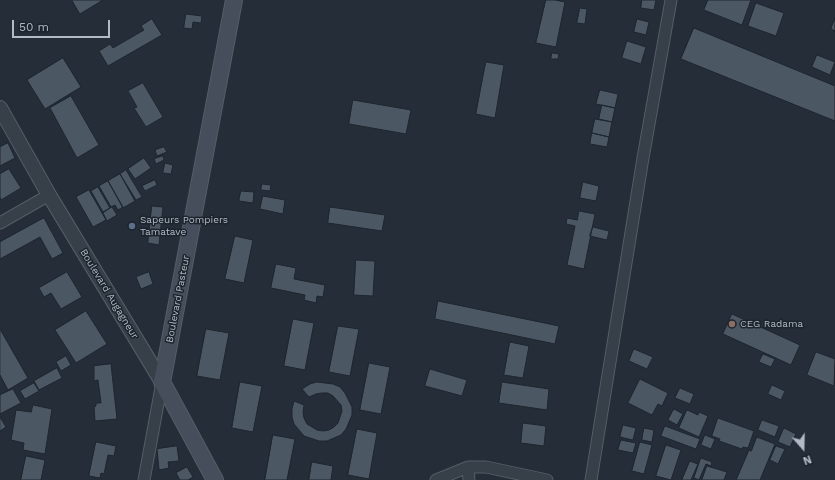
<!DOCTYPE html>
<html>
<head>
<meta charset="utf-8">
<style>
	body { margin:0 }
	#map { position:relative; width:835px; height:480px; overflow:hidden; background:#242d38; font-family:"Work Sans",sans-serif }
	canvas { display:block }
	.north { position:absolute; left:783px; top:428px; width:40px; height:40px; -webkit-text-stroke:3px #1c242d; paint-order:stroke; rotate:160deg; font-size:11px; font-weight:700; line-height:16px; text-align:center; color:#b2bac5 }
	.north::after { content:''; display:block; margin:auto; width:14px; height:18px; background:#b2bac5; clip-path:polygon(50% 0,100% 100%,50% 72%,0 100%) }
	.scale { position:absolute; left:12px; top:20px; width:98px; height:18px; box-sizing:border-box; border:2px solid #b2bac5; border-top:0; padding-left:5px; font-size:12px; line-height:14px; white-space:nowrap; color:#b2bac5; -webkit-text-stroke:3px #1c242d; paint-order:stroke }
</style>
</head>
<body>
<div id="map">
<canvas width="835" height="480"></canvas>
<div class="north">N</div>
<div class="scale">50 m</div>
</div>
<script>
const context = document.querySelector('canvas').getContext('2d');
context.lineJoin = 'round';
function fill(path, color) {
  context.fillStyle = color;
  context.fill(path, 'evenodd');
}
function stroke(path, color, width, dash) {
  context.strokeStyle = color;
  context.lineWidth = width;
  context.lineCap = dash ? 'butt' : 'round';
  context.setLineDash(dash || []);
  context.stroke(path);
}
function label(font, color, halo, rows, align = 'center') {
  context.font = font + ' "Work Sans",sans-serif';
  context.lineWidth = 3;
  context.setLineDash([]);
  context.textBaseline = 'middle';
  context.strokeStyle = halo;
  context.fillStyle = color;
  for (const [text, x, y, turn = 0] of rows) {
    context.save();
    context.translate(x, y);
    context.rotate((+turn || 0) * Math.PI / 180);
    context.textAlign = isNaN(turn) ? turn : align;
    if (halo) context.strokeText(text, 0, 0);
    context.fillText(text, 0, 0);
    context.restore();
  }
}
const building = new Path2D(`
	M72 0H103L80 14Z
	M546 0H555L565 2 556 47 536 43Z
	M642 0H656L654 10 641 8Z
	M708 0H751L742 25 704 10Z
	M756 3 784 13 776 36 748 26Z
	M580 8 587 9 585 24 577 23Z
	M186 14 202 16 201 23 193 22 192 29 184 28Z
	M835 18V31L831 29Z
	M152 19 162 35 108 66 99 51 110 44 113 48 144 30 141 26Z
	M637 19 649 22 646 35 634 32Z
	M694 28 835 86V121L681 59Z
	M627 41 646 47 641 64 622 58Z
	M552 53 559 54 558 59H551Z
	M817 55 835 62 830 75 812 67Z
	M63 58 81 87 45 109 27 80Z
	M486 62 504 65 495 118 476 114Z
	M143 83 163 117 146 127 134 108 137 107 128 91Z
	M600 90 618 94 615 108 596 104Z
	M71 96 99 145 77 158 50 108Z
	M353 100 411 110 406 134 349 124Z
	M602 105 615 108 612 122 599 119Z
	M595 119 612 122 609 137 592 133Z
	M592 133 609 137 607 147 590 144Z
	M8 143 15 158 0 166V147Z
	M164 147 167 152 157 156 155 150Z
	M163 156 164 160 156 164 154 159Z
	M144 158 151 168 135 179 128 169Z
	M165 163 173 165 171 174 163 173Z
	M9 169 21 188 1 200 0 197V174Z
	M126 170 142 197 136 200 120 174Z
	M120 174 135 201 123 208 108 181Z
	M155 180 157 185 145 191 142 186Z
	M108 181 123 207 118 210 115 205 111 207 99 186Z
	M583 182 599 186 596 201 580 198Z
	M262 184 271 185 270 191 261 190Z
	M98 187 110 208 103 212 91 191Z
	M89 190 106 220 93 227 76 197Z
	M241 191 254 192 253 203 239 201Z
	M263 196 285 200 283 214 260 209Z
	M152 206 163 207 159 245 148 243Z
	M112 207 117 215 107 221 103 213Z
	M330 207 385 215 382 231 328 223Z
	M579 211 595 214 584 269 567 265 575 226 566 224 567 218 577 220Z
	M44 218 63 253 52 259 40 237 0 259V242Z
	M593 227 609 231 607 240 590 236Z
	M235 236 253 240 244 283 225 279Z
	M356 260 375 261 373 296 354 295Z
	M276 264 296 268 294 279 325 285 323 297 317 296 316 303 304 300 305 295 271 288Z
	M67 272 82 297 61 309 51 293 44 297 39 288Z
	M149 272 153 284 141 289 136 277Z
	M438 301 559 326 555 344 435 319Z
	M86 311 107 344 76 363 55 330Z
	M732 314 800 345 791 365 723 334Z
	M293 319 314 323 305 370 284 366Z
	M338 326 359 329 350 376 329 372Z
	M0 329 28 378 8 390 0 375Z
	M206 329 229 333 220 380 197 376Z
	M510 342 529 346 523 378 504 375Z
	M634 349 653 357 647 369 629 361Z
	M816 352 835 359 834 386 807 375Z
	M763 354 775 359 771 367 759 362Z
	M66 356 71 365 61 371 56 362Z
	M369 363 390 367 381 414 360 410Z
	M111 364 117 419 95 421 94 407 96 406V403H101L98 380 94 381V366Z
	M57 368 62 378 39 390 34 381Z
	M430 369 467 380 462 396 425 386Z
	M640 379 668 393 662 406 658 404 652 415 628 403Z
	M240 382 262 386 253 432 232 428Z
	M317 382 333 384 340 387 345 393 352 407V415L346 429 341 435 327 441H319L304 436 294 424 292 417V409L294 401 304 405 303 413 304 418 307 424 317 430 323 431 329 430 334 427 338 423 342 411 341 405 333 396 328 393H322L316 394 309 397 302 389 310 384Z
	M502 382 549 389 547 410 499 403Z
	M34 383 39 391 25 399 20 391Z
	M772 385 785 391 781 400 768 394Z
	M680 388 694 394 690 404 675 398Z
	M13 389 21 403 0 414V395Z
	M33 405 52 409 45 454 23 450 24 443 11 440 16 410 31 412Z
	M674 409 683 414 677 425 668 420Z
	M687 410 698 415 699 412 708 416 699 437 679 428Z
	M0 417 6 427 0 431Z
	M718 418 754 431 748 448 743 447 742 449 719 441 720 439 712 436Z
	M762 420 779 426 775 437 758 430Z
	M523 423 546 426 544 446 521 443Z
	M623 425 636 428 633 440 620 437Z
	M665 426 700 439 696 449 661 436Z
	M644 428 654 430 652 442 642 440Z
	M784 428 796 434 790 447 778 442Z
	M357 429 377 433 369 479 348 475Z
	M273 435 295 439 287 480H265Z
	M705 435 715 439 711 449 701 445Z
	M757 437 775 444 760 480H736L749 450 751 451Z
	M621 440 636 443 633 453 618 450Z
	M96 442 116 446 114 456 108 455 104 474 101 473 100 478 89 476Z
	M640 442 652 445 644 474 632 471Z
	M666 445 681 450 671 480 656 476Z
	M177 446 179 461 168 462 169 468 159 470 157 449Z
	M776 446 785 449 778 464 770 460Z
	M26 456 45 460 41 480H21Z
	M701 458 712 462 711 466 706 464 699 480 694 478Z
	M690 461 698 464 691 480H682Z
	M312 462 333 466 331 480H309Z
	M707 466 727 472 724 480H702Z
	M187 467 193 477 188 480H180L176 473Z`);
fill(building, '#4c5764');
stroke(building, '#1e262f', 1);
const minor = new Path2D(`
	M0 223 49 195
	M468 467 469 480
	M144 480 162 382
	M436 480 468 467H486L547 480
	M591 480 643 158 671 0`);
const tertiary = new Path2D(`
	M0 108 49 195 162 382`);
const secondary = new Path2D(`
	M215 480 162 382 234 0`);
stroke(minor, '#555d66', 13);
stroke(tertiary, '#555d66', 16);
stroke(secondary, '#555d66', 18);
stroke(minor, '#373f49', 11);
stroke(tertiary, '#373f49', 14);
stroke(secondary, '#464e5b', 16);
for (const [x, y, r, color] of [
	[132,226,4,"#5c6f8a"],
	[732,324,4,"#8d6e63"]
]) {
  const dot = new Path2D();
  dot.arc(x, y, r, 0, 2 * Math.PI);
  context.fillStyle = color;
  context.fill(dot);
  stroke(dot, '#1c242d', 1.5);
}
label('10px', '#b2bac5', '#1c242d', [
	["Sapeurs Pompiers",140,220],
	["Tamatave",140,232],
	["CEG Radama",740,324]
], 'left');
label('10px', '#b2bac5', '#1c242d', [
	["Boulevard Augagneur",109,294,59],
	["Boulevard Pasteur",178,299,-79]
]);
</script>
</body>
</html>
